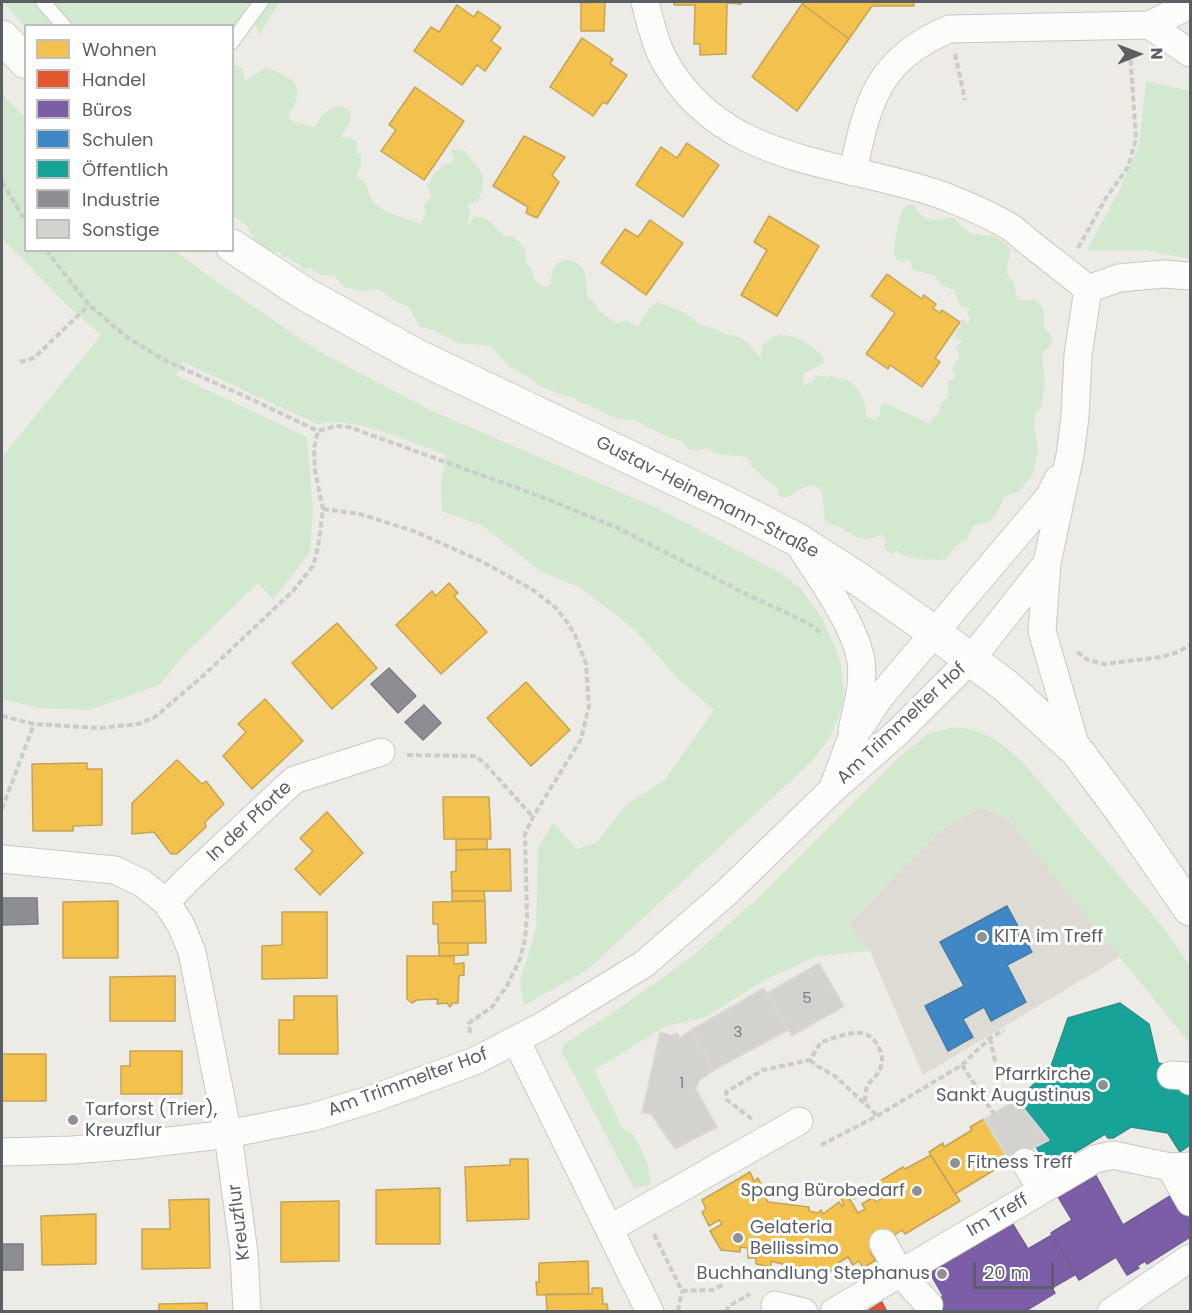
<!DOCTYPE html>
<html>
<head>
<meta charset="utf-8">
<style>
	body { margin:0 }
	#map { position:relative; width:1192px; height:1313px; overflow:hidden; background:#ecebe5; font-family:Poppins,sans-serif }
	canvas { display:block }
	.frame { position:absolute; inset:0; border:3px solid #5b5f64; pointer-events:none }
	.legend { position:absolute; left:24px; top:24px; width:210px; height:228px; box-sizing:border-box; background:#fff; border:2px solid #bdbfc1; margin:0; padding:8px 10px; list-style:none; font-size:18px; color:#5b5f64 }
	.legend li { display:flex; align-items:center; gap:12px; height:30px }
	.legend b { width:30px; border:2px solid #bdbfc1 }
	.north { position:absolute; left:1108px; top:24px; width:60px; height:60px; -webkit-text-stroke:4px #fff; paint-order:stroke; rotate:89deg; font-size:16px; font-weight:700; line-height:24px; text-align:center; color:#5b5f64 }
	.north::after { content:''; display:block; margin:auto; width:21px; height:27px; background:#5b5f64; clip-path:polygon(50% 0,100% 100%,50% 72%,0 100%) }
	.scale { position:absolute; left:973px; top:1262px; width:81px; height:27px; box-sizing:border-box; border:3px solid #5b5f64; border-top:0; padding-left:8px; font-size:18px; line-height:21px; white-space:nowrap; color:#5b5f64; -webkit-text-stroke:4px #fff; paint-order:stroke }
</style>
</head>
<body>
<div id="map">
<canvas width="1192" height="1313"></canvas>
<div class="frame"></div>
<ul class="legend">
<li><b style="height:16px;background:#f2c14e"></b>Wohnen</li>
<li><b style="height:16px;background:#e4572e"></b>Handel</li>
<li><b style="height:16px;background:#7b5ea7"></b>Büros</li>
<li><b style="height:16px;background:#3f88c5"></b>Schulen</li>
<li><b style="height:16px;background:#17a398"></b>Öffentlich</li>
<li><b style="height:16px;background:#8d8d92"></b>Industrie</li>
<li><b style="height:16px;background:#d3d2cf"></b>Sonstige</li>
</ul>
<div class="north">N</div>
<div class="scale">20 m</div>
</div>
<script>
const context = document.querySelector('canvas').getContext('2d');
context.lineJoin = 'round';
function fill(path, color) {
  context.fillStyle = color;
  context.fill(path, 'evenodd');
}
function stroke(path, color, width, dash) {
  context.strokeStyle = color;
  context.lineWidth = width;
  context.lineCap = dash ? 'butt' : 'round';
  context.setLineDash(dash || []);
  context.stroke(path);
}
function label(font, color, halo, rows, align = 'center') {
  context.font = font + ' Poppins,sans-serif';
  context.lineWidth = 6;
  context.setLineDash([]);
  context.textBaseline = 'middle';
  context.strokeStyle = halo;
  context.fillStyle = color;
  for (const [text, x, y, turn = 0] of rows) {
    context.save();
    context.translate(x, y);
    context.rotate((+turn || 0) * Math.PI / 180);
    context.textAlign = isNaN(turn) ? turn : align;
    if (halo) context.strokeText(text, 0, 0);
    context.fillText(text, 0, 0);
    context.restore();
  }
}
fill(new Path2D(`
	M981 807 1008 819 1120 957 923 1075 870 951 848 924 942 829Z`), '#dedbd4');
fill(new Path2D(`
	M3 2H280L259 35 250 6 233 30 232 26 69 25 59 20 53 25 25 27Z
	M233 64 242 69 245 81 266 68 278 72 294 81C300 94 297 104 288 115L293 122 315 127C321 113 327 110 340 106L351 111 350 122 341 137 353 139 358 143 356 152 361 155V165L356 177 365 182C367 188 369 196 373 201 382 213 408 219 421 224L426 213 424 206 432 196 427 186C433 174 440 164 453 162L454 157 450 149 465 151C481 175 490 170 478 202L469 203 468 207 471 210 468 220V226L474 217C486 215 496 227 504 236 516 234 520 242 526 252L525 263 531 268 535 281 545 287 551 285C552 280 551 274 553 270 558 255 579 259 584 271 587 279 587 288 587 296L594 302 598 310 616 323 627 320 637 328 650 308 658 302 685 313 702 326 714 328 725 335C741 333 753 347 761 360L762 346C767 341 772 337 779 335 792 333 820 347 824 361L822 365 805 372 803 381 804 385 813 381 816 375 827 377 832 376 836 379C855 376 867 400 866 416L875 420 880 414V407L885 403 930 424 932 418 939 414 941 403 948 397V382L955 378 952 369 960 356 955 348 962 342 955 336 962 321 964 319 968 325 970 318 967 315 970 308 960 306 954 290 941 285 934 275 912 270 911 261 907 260 903 263C899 261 895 258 894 253 893 247 900 216 902 210 914 196 916 212 924 217 930 221 945 220 952 217L971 234 995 236 1010 248C1012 261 999 272 1014 282L1016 295 1021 300H1035L1039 303 1044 311V327L1052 337 1053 341 1042 355 1045 384 1041 408 1035 413 1034 426 1038 449 1033 473 1020 491 1003 497C1002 503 996 517 990 521 986 523 979 524 974 525L966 540 956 546 946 559C933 561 906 560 897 551L892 554 884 549 886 540 881 535C857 544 857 535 839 527 833 525 830 525 825 521L822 491 814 485C802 484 794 496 783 498L779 495 778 488 774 486 751 466 747 457 718 454 707 448 695 451 688 449 680 440 671 438 634 420 617 419 589 405 579 402 575 398 564 396 538 385 527 376 511 368 490 346 458 343 433 330 420 327 408 306 396 302 381 290 375 289 365 291 345 288 334 275H321L310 268 304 270 300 264 292 262 289 257H283L279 252 271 253 256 243 246 225 233 216Z
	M1146 81 1190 91V259L1145 250H1087L1119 191 1139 146Z
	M2 94 25 118 26 250 175 251 203 272 318 351 430 410 657 508 779 572 800 588 822 618 837 652 841 665 844 691 842 707 831 735 813 760 587 970 524 1005 520 981 536 929 538 848 553 823 577 849 596 843 627 804 665 780 714 710 680 681 635 630 581 588 540 571 483 526 442 511 441 483 446 455C409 442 356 415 317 424L183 362 176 375 307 437 313 512 310 552 273 600 258 583 185 654 159 685 89 710 39 708 2 699V457L101 335 67 305 2 238Z
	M950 728C983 726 1004 744 1026 766L1167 932 1190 967V1044L1008 819 981 807 942 829 848 923 870 951 817 956 763 981 704 1018 666 1026 594 1070 623 1129 634 1135 647 1162 651 1184 634 1188 562 1052 563 1045 617 1010 690 958 755 901 900 756 929 733Z`), '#d3e9cf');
const homes = new Path2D(`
	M581 2H605L604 31H581Z
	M674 2H741V4L727 3 726 54 700 55V44H694L695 5H674Z
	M804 2H914V6H872L849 39 802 4Z
	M802 4 849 39 797 111 752 77Z
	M457 5 474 17 478 11 501 27 491 41 501 48 485 71 477 65 462 85 414 51 431 27 439 32Z
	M582 38 613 59 610 64 627 75 607 104 603 102 593 116 550 87Z
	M415 87 464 121 424 180 381 151 396 130 389 125Z
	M524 136 565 157 552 175 559 182 537 218 526 213 528 207 493 186Z
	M687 143 719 165 683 217 636 185 661 147 677 158Z
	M769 216 819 246 777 316 741 295 767 250 754 242Z
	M650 220 683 243 646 295 601 263 625 229 638 237Z
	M887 274 922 299 924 295 936 304 933 308 940 313 942 310 960 322 935 358 940 362 922 387 890 365 888 369 866 354 895 313 871 296Z
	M449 583 458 593 454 596 487 632 441 674 396 625 432 591 436 596Z
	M337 623 377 668 332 709 292 663Z
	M526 682 570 730 531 766 487 718Z
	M265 699 303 741 252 789 223 756 246 732 238 724Z
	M177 760 202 784 206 781 224 804 205 822 206 827 177 854H171L154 832 132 834V803Z
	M87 763V769H102V825L73 826V831H33L32 764Z
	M443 797H489L491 839H444Z
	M327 812 363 853 320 895 295 869 313 851 300 838Z
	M456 839H487V849L456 850Z
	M510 849 511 891H452L451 872 456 871V850Z
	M452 891H484L485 901H452Z
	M118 901V958H63V902Z
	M485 901 486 943H438V924H433V902Z
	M282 912H327V978L262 979V946L282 945Z
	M439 943H468V955L439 956Z
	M407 956H454V964L464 963V975L459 976 458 1003H453L450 1007 447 1003 437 1004 438 999 417 1000 412 1003 407 999Z
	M175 976V1021H110V977Z
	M294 996H337L338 1054H279V1020H294Z
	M130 1051H182V1094H121V1066H130Z
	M2 1054H46V1101H2Z
	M984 1119 1009 1161 955 1194 929 1152 943 1143 944 1147 972 1130 970 1127Z
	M931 1155 960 1201 905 1234 902 1230 883 1243 870 1253 876 1260 863 1268 859 1261 853 1265 848 1257 838 1263 839 1266 824 1275 805 1271V1267L801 1266 800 1275 785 1272 786 1265 771 1261V1267L756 1264V1258H748V1248L740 1247V1252L721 1250 710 1231 722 1224 719 1220 709 1226 702 1212 706 1209 702 1200 750 1172 754 1181 758 1178 765 1192 763 1194 768 1202 809 1207V1211L818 1213 821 1210 823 1214 839 1202 842 1206 844 1205 840 1196 846 1193 858 1213 865 1209 862 1204 872 1198 876 1202 882 1198 875 1184 903 1167 905 1169Z
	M510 1159H528L529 1219 467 1221 465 1167 510 1165Z
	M440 1188V1244H376V1190Z
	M209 1199 210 1268 142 1269V1229H170L169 1200Z
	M339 1201V1261L281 1262V1202Z
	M96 1214V1264L42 1265 41 1216Z
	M588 1261 589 1294 537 1295 536 1282H539V1263Z
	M592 1288H602L603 1304H607L608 1310 547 1311 546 1294H592Z
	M207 1303V1312H159V1304Z`);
fill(homes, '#f2c14e');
stroke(homes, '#c5a455', 1.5);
const shops = new Path2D(`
	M882 1302 887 1312H866Z`);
fill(shops, '#e4572e');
stroke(shops, '#bb593e', 1.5);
const offices = new Path2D(`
	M1094 1172 1123 1225 1175 1193 1190 1217V1237L1147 1264 1145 1261 1137 1266 1139 1268 1127 1275 1116 1257 1079 1280 1051 1233 1072 1220 1057 1195Z
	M1012 1223 1028 1249 1052 1235 1076 1274 1052 1288 1055 1293 1027 1310 1028 1312H919L943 1296 930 1273Z`);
fill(offices, '#7b5ea7');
stroke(offices, '#715e93', 1.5);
const schools = new Path2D(`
	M1007 906 1032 952 1007 965 1026 1002 991 1021 984 1007 963 1019 973 1037 948 1051 925 1006 964 986 940 942Z`);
fill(schools, '#3f88c5');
stroke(schools, '#477ca8', 1.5);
const public = new Path2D(`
	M1120 1003 1149 1024 1158 1063 1173 1066 1190 1087V1145L1180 1152 1168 1133 1131 1127 1113 1138H1108L1105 1134 1057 1163 1045 1161 1036 1147 1049 1140 1017 1100 1050 1069 1068 1018Z`);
fill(public, '#17a398');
stroke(public, '#2b8f88', 1.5);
const industry = new Path2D(`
	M389 668 416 696 398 713 371 684Z
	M424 705 441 723 423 740 405 722Z
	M2 898H37L38 924 2 925Z
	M2 1244H23V1270H2Z`);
fill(industry, '#8d8d92');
stroke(industry, '#7e7f84', 1.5);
const building = new Path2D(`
	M819 963 844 1006 792 1036 767 993Z
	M764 988 788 1030 714 1070 691 1030Z
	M691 1030 714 1070 699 1081 696 1089 717 1127 675 1149 651 1114 642 1113 660 1032 671 1035 677 1033 680 1038Z
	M1017 1100 1049 1140 1009 1161 984 1119Z`);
fill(building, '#d3d2cf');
stroke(building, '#dcd9d4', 1.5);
const lane = new Path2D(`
	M43 2 64 26
	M232 42 261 2`);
const street = new Path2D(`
	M645 2C650 20 654 41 663 58 721 167 844 160 944 196 966 205 990 214 1010 227 1018 232 1024 239 1031 244 1050 259 1070 274 1088 289
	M1149 25 1190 53
	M853 172C867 102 878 59 949 29L1149 25 1184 8 1190 6
	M1088 289 1119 278 1164 274 1190 276
	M798 543C818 574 855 624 861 661 864 684 857 708 852 730
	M1077 751 1042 631 1047 563 1070 455 1075 417 1078 355 1088 289
	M834 785 850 742 880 697 1049 497 1058 479
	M2 859 115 870 142 883 166 902 181 925 192 952 228 1134 244 1253 247 1312
	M166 902 188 879 294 780 381 752
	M516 1040 650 1312
	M1171 1075 1188 1076 1190 1081
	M2 1152 72 1150 135 1145 228 1134 313 1117 372 1099 475 1061 544 1025 644 964 726 893 833 789 898 732 971 659 1047 563
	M1025 1162 1042 1190
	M1190 1166 1170 1167 1190 1202
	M609 1229 799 1121
	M883 1243 900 1273 929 1305
	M775 1305 804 1312
	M834 1312 1095 1159 1113 1155 1170 1167
	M1111 1312 1190 1258`);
const secondary = new Path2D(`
	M2 37 26 62
	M232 246 305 294 417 356 730 505 796 539 860 580 935 633 1006 686 1077 751 1127 818 1190 909`);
stroke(lane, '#c8c8c6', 16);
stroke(street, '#c8c8c6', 29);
stroke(secondary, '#c8c9c7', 35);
stroke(new Path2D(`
	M955 54 965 100
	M2 182 26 222
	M1078 248 1106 198 1128 167 1136 139 1130 52
	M46 250 89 305 127 337 164 360 251 399 318 431
	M20 362 34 358 89 305
	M323 509 360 514 416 532 483 562 533 590 556 608 567 622 575 635 586 664 589 706 581 739 533 817 525 834 527 916 525 939 520 959 508 984 492 1007 469 1023 470 1034
	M1077 652 1088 660 1104 664 1161 657 1178 652 1190 645
	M2 716 34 724 99 728 138 724 155 717 204 675 293 591 313 566 318 547 323 509 315 471 314 448 318 431 336 426 349 427 542 497 620 529 748 595 808 623 821 633
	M407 755 476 756 487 766 533 817
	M2 809 34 724
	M990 1038 997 1070 1008 1065
	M810 1060 817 1066 835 1076 864 1103
	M962 1065 994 1114
	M752 1119 727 1100 726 1092 763 1070 810 1060 821 1042C842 1036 867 1022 879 1048 882 1054 883 1060 881 1066 879 1075 872 1078 868 1085 865 1090 865 1098 865 1103L877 1116
	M821 1145 877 1116 962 1065 990 1038 1004 1030
	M852 1185 855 1201
	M654 1234 682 1291 713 1290 724 1284
	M678 1311 682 1291
	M726 1312 729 1306 750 1294`), '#c8cdca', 4, [6, 3]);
stroke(lane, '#fcfcfb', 14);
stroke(street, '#fcfcfb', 27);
stroke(secondary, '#fcfcfb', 33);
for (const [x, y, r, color] of [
	[982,937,6,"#8e9091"],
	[1103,1085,6,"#8e9091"],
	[73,1120,6,"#8e9091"],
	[955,1163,6,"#8e9091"],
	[917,1191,6,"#8e9091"],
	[738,1238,6,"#8e9091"],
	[942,1274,6,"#8e9091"]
]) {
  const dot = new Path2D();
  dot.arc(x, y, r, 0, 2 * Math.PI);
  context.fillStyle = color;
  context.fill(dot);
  stroke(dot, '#fff', 2);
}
label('15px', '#7a7d80', null, [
	["5",807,999],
	["3",738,1033],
	["1",682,1084]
]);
label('18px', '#5b5f64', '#fff', [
	["Gustav-Heinemann-Straße",707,498,27],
	["Am Trimmelter Hof",902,724,-43],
	["In der Pforte",250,822,-43],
	["Am Trimmelter Hof",408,1083,-20],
	["Im Treff",998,1216,-30],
	["Kreuzflur",240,1222,-97]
]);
label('18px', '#5b5f64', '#fff', [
	["KITA im Treff",994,937],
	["Pfarrkirche",1091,1075,"right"],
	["Sankt Augustinus",1091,1096,"right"],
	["Tarforst (Trier),",85,1110],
	["Kreuzflur",85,1131],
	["Fitness Treff",967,1163],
	["Spang Bürobedarf",905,1191,"right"],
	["Gelateria",750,1228],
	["Bellissimo",750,1249],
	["Buchhandlung Stephanus",930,1274,"right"]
], 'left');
</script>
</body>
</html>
